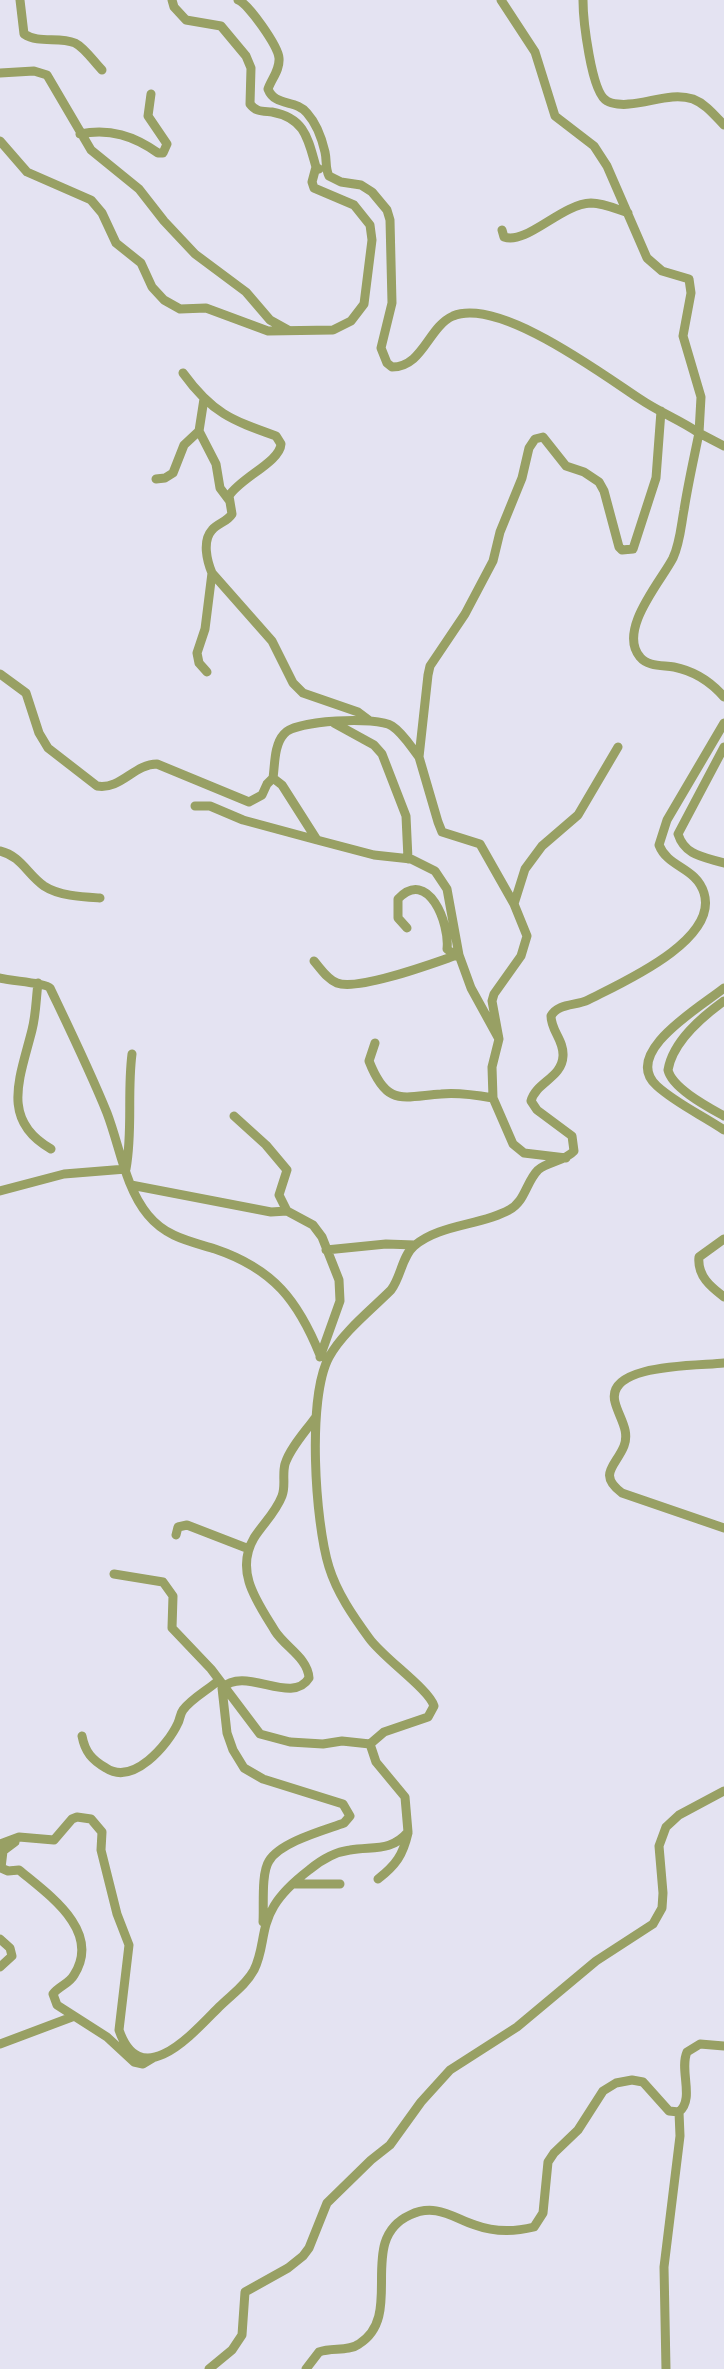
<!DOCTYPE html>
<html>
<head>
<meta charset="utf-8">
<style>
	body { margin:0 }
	canvas { display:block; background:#e4e3f2 }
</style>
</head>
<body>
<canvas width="724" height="2369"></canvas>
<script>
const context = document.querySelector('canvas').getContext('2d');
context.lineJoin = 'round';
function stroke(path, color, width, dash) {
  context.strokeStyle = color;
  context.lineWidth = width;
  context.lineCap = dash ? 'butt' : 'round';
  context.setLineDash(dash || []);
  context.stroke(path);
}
stroke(new Path2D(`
	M20 0 24 34C39 44 59 36 75 43 85 48 94 62 102 70
	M172 0 174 7 186 20 221 26 246 56 251 68 250 104C256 112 262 111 272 112 305 118 308 139 316 167L319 169
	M238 0C248 3 278 46 279 58 280 70 272 78 268 89 275 107 296 99 307 113 316 123 322 139 325 152 327 161 325 168 329 176L341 182 361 185 372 192 387 210 390 220 392 303 381 348 387 363 392 367C423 367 428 327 453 316 499 297 602 374 640 399 659 412 680 420 699 433L701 397 683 336 691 293 689 279 662 271 647 258 607 166 594 146 555 116 535 52 501 0
	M583 0C583 18 591 93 607 101 612 104 623 105 629 104 650 103 672 92 693 99 706 104 715 116 724 125
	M0 73 34 71 47 75 91 150 139 189 164 221 195 254 246 292 270 320 288 330
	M80 134C110 128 134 136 158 153H163L167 144 148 116 151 94
	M0 141 27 172 91 200 102 213 116 243 141 263 152 287 164 300 180 309 206 308 268 331 333 330 351 321 364 304 372 240 370 225 354 205 314 188 312 182 316 167
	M502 230 504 237C527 245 561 204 591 203 604 203 616 209 628 213
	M183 373C212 413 231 420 276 436L281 444C280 462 240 478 229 496L232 514C227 522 218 523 212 530 202 541 207 561 212 573L272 641 293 683 303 693 358 712 370 721
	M199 431 216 464 220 488 229 500
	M724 446 699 433C694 458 688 484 684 510 681 526 680 543 673 558 662 580 617 630 640 657 648 667 663 665 674 667 694 671 711 682 724 697
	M156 479 165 478 173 473 184 445 199 431 204 399
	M207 672 199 663 197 653 205 629 212 573
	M0 674 26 693 39 733 48 748 97 786C121 790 134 764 157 764L249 802 262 795 267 784 273 778 282 785 317 840 374 855 411 859 435 871 447 889 459 955 471 988 499 1039 492 1067 493 1098 513 1144 524 1153 566 1158
	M334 723 374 745 382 754 406 816 408 859
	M724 747 678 834C685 856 704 857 724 863
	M273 778C275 764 274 745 284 734 295 720 377 716 392 726 403 733 411 747 419 757
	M195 806H210L243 820 317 840
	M0 851C21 856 27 874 44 886 59 896 83 897 100 898
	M514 904 525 869 542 846 578 815 618 747
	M407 928 398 918V899C428 867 450 924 447 949L456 956
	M314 961C321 969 327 979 337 983 358 991 431 964 454 956
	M0 978C11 981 46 983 50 988 70 1030 90 1071 107 1113 120 1147 125 1187 148 1215 166 1237 189 1241 215 1249 274 1269 298 1301 320 1355
	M38 983C36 999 36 1015 32 1030 20 1078 0 1120 51 1149
	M724 988C702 1006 620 1053 657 1086 677 1104 702 1115 724 1130
	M724 1001C702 1017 673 1041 668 1070 672 1088 708 1107 724 1116
	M499 1039 492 1001 494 994 521 956 527 936 514 904 480 844 442 832 438 822 419 757 428 675 430 666 465 614 493 561 500 532 522 478 529 448 535 439 543 437 566 466 584 472 599 482 604 491 619 547 622 550 633 549 656 478 661 411
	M375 1043 369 1061C387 1107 402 1097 441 1094 458 1092 476 1095 493 1098
	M234 1116 266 1145 287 1170 279 1195 287 1211
	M131 1185 271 1212 287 1211 313 1225 322 1237 339 1280 340 1301 320 1357
	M0 1191 64 1174 126 1169C133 1131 127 1093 132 1054
	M724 1239 699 1257C697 1276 711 1287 724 1297
	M326 1250 386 1244 415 1245
	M724 1363C700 1366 605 1363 615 1402 619 1418 630 1430 624 1446 616 1466 597 1474 622 1493L724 1528
	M176 1535 178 1527 187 1525 249 1549
	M114 1574 163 1582 173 1596 172 1628 211 1669 260 1734 290 1742 323 1744 342 1741 370 1744
	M82 1736C85 1752 92 1760 106 1768 133 1786 168 1745 178 1723 180 1719 180 1714 183 1710 192 1698 208 1690 219 1680
	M15 1842 3 1851 1 1868 8 1871 19 1870C49 1895 102 1931 74 1975 69 1984 59 1986 53 1994L57 2005 107 2037 134 2062 143 2064 153 2058
	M0 1844 19 1837 54 1840 72 1819 77 1817 91 1819 102 1832 101 1850 117 1914 129 1945 119 2030C141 2094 194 2032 219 2007 231 1995 246 1985 254 1970 265 1948 260 1929 274 1906 283 1891 296 1880 309 1870 321 1860 334 1852 350 1850 373 1846 391 1852 408 1832L405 1797 376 1762 370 1744 384 1732 428 1717 434 1706C429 1689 383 1658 369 1638 353 1616 337 1593 329 1567 315 1522 307 1398 329 1357 343 1332 371 1310 391 1290 401 1277 402 1256 414 1246 440 1224 480 1226 509 1210 525 1202 526 1182 538 1170 548 1161 564 1162 574 1151L572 1136 537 1110 531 1101C536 1082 562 1078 563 1056 564 1040 551 1031 551 1016 558 1003 576 1006 588 1000 619 984 719 941 704 893 696 867 668 868 659 845L667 820 724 723
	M378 1879C396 1865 403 1855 408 1833
	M293 1884H340
	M263 1922C264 1907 261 1873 269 1861 280 1842 325 1830 344 1823L350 1816 343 1804 263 1779 244 1768 233 1750 227 1733 222 1688C245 1665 292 1706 309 1678 308 1658 285 1647 275 1631 258 1603 234 1572 254 1538 263 1524 276 1512 282 1496 286 1486 282 1475 285 1464 290 1448 305 1432 315 1418
	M0 1939 10 1948 12 1956 0 1967
	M0 2044 72 2017
	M209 2369 232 2350 242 2335 245 2292 288 2268 303 2256 309 2248 327 2203 371 2160 390 2145 421 2102 450 2070 517 2027 596 1961 653 1924 662 1908 663 1893 659 1846 666 1827 679 1815 724 1791
	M306 2369 319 2352C332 2347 348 2352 359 2344 406 2315 355 2240 410 2215 435 2203 452 2217 475 2225 494 2232 514 2232 534 2227L543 2213 548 2162 554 2153 578 2130 603 2091 616 2083 632 2080 643 2082 669 2111 679 2112C695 2099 679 2070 687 2052L700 2044 724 2046
	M666 2369 664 2267 680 2136 679 2112`), '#98a064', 9);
</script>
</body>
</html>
